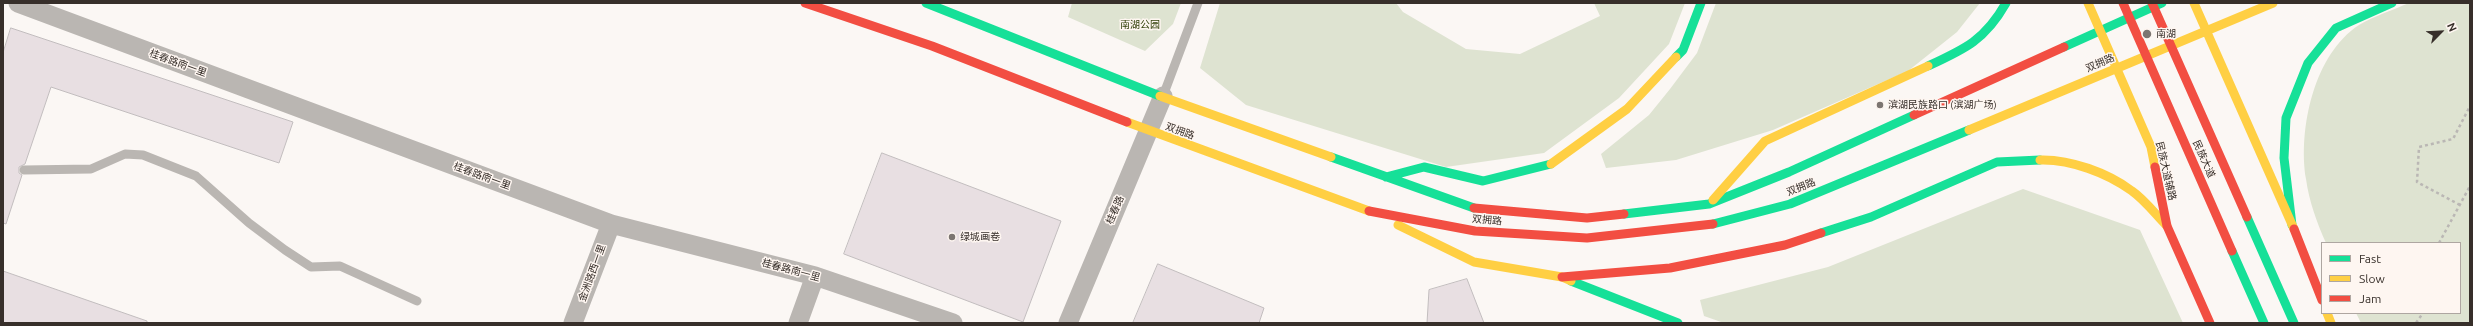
<!DOCTYPE html>
<html>
<head>
<meta charset="utf-8">
<style>
	body { margin:0 }
	#map { position:relative; width:2473px; height:326px; overflow:hidden; background:#fbf7f4; font-family:Ubuntu,sans-serif }
	canvas { display:block }
	.frame { position:absolute; inset:0; border:4px solid #372f2a; pointer-events:none }
	.legend { position:absolute; left:2321px; top:242px; width:140px; height:72px; box-sizing:border-box; background:#fef6f1; border:1px solid #aea6a1; margin:0; padding:5px 7px; list-style:none; font-size:12px; color:#372f2a }
	.legend li { display:flex; align-items:center; gap:8px; height:20px }
	.legend b { width:20px; border:1px solid #aea6a1 }
	.north { position:absolute; left:2421px; top:12px; width:40px; height:40px; -webkit-text-stroke:3px #fef6f1; paint-order:stroke; rotate:66deg; font-size:11px; font-weight:700; line-height:16px; text-align:center; color:#372f2a }
	.north::after { content:''; display:block; margin:auto; width:14px; height:18px; background:#372f2a; clip-path:polygon(50% 0,100% 100%,50% 72%,0 100%) }
</style>
</head>
<body>
<div id="map">
<canvas width="2473" height="326"></canvas>
<div class="frame"></div>
<ul class="legend">
<li><b style="height:5px;background:#16e098"></b>Fast</li>
<li><b style="height:5px;background:#ffcf43"></b>Slow</li>
<li><b style="height:5px;background:#f24e42"></b>Jam</li>
</ul>
<div class="north">N</div>
</div>
<script>
const context = document.querySelector('canvas').getContext('2d');
context.lineJoin = 'round';
function fill(path, color) {
  context.fillStyle = color;
  context.fill(path, 'evenodd');
}
function stroke(path, color, width, dash) {
  context.strokeStyle = color;
  context.lineWidth = width;
  context.lineCap = dash ? 'butt' : 'round';
  context.setLineDash(dash || []);
  context.stroke(path);
}
function label(font, color, halo, rows, align = 'center') {
  context.font = font + ' Ubuntu,"Noto Sans SC",sans-serif';
  context.lineWidth = 3;
  context.setLineDash([]);
  context.textBaseline = 'middle';
  context.strokeStyle = halo;
  context.fillStyle = color;
  for (const [text, x, y, turn = 0] of rows) {
    context.save();
    context.translate(x, y);
    context.rotate((+turn || 0) * Math.PI / 180);
    context.textAlign = isNaN(turn) ? turn : align;
    if (halo) context.strokeText(text, 0, 0);
    context.fillText(text, 0, 0);
    context.restore();
  }
}
fill(new Path2D(`
	M1072 3H1181L1173 24 1145 51 1068 17Z
	M1220 3H1396L1403 12 1466 49 1520 54 1600 16 1594 3H1685L1669 44 1619 98 1544 153 1446 167 1246 105 1200 68Z
	M1716 3H1980L1957 32 1908 71 1773 130 1676 160 1606 168 1601 154 1649 115 1670 89 1697 53Z
	M2409 3H2470V323H2361L2356 313H2460V243H2326C2317 223 2309 201 2306 179 2298 129 2314 54 2359 25 2374 16 2393 10 2409 3Z
	M2023 189 2140 230 2183 323H1724L1704 316 1700 300 1828 267Z`), '#dee3d1');
const building = new Path2D(`
	M11 28 293 122 279 163 51 87 25 164 19 167V173L22 175 6 224 3 223V53Z
	M882 153 1061 221 1023 322 844 254Z
	M1158 264 1264 308 1259 323H1133Z
	M3 271 147 321V323H3Z
	M1467 279 1484 323H1427L1429 290Z`);
fill(building, '#e8dfe2');
stroke(building, '#c2bdbe', 1);
stroke(new Path2D(`
	M2460 205 2417 182 2419 147 2453 139 2470 106
	M2439 243 2470 186
	M2416 323 2423 313`), '#bab7b4', 2.5, [3, 3]);
stroke(new Path2D(`
	M1163 96 1198 3
	M24 170 91 169 125 154 143 155 196 176 249 223 285 250 311 267 340 266 417 301`), '#bab6b2', 9);
stroke(new Path2D(`
	M18 3 611 224 815 276 953 323
	M573 323 611 224
	M798 323 815 276
	M1068 323 1163 96`), '#bab6b2', 19);
stroke(new Path2D(`
	M926 3 1160 96
	M2064 47 2162 3
	M1676 57 1683 50 1701 3
	M1928 66C1965 49 1985 40 2006 3
	M1331 157 1474 208
	M1386 177 1424 167 1483 181 1551 164
	M1624 214 1709 204 1789 172 1914 115
	M2247 217 2294 323
	M1713 224 1790 204 1969 130
	M2292 225 2284 158 2286 118 2308 63 2336 28 2392 3
	M1821 233 1871 217 1997 162 2040 160
	M2232 251 2264 323
	M1571 281 1678 323`), '#16e098', 9);
stroke(new Path2D(`
	M2088 3 2151 147 2155 167
	M2194 3 2294 229
	M1160 96 1331 157
	M1127 122 1369 211
	M1969 130 2273 3
	M2040 160C2070 159 2108 173 2132 191 2145 200 2156 215 2167 226
	M1551 164 1627 109 1676 57
	M1713 200 1765 141 1928 66
	M1398 225 1474 262 1562 277 1571 281
	M2327 313 2331 323`), '#ffcf43', 9);
stroke(new Path2D(`
	M805 3 932 46 1127 122
	M2123 3 2232 251
	M2152 3 2247 217
	M1914 115 2064 47
	M2155 167 2167 226 2210 323
	M1474 208 1587 218 1624 214
	M1369 211 1475 231 1587 238 1713 224
	M2294 229 2322 300
	M1562 277 1670 268 1785 245 1821 233`), '#f24e42', 9);
for (const [x, y, r, color] of [
	[2147,34,5,"#7c7571"],
	[1880,105,4,"#7c7571"],
	[952,237,4,"#7c7571"]
]) {
  const dot = new Path2D();
  dot.arc(x, y, r, 0, 2 * Math.PI);
  context.fillStyle = color;
  context.fill(dot);
  stroke(dot, '#fef6f1', 1.5);
}
label('10px', '#303f07', '#fef6f1', [
	["南湖公园",1140,25]
]);
label('10px', '#372f2a', '#fef6f1', [
	["南湖",2156,34],
	["滨湖民族路口 (滨湖广场)",1888,105],
	["绿城画卷",960,237]
], 'left');
label('10px', '#372f2a', '#fef6f1', [
	["桂春路南一里",178,63,20],
	["双拥路",2100,63,-23],
	["双拥路",1180,131,20],
	["民族大道",2204,159,66],
	["民族大道辅路",2166,171,77],
	["桂春路南一里",482,176,20],
	["双拥路",1801,187,-22],
	["桂春路",1115,210,-67],
	["双拥路",1487,220,5],
	["桂春路南一里",791,270,15],
	["金洲路西一里",592,273,-70]
]);
</script>
</body>
</html>
